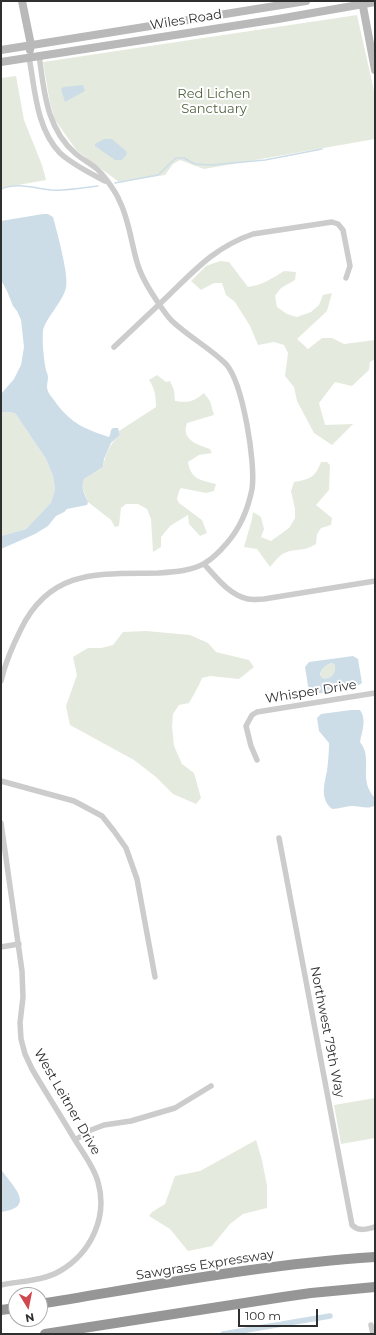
<!DOCTYPE html>
<html>
<head>
<meta charset="utf-8">
<style>
	body { margin:0 }
	#map { position:relative; width:376px; height:1335px; overflow:hidden; background:#fff; font-family:Montserrat,sans-serif }
	canvas { display:block }
	.frame { position:absolute; inset:0; border:2px solid #2f2f2f; pointer-events:none }
	.north { position:absolute; left:8px; top:1287px; width:40px; height:40px; box-sizing:border-box; background:#fff; border:1px solid #acacac; border-radius:50%; rotate:170deg; font-size:11px; font-weight:700; line-height:16px; text-align:center; color:#2f2f2f }
	.north::after { content:''; display:block; margin:auto; width:14px; height:18px; background:#d0474f; clip-path:polygon(50% 0,100% 100%,50% 72%,0 100%) }
	.scale { position:absolute; left:238px; top:1309px; width:80px; height:18px; box-sizing:border-box; border:2px solid #2f2f2f; border-top:0; padding-left:5px; font-size:12px; line-height:14px; white-space:nowrap; color:#2f2f2f; -webkit-text-stroke:3px #fff; paint-order:stroke }
</style>
</head>
<body>
<div id="map">
<canvas width="376" height="1335"></canvas>
<div class="frame"></div>
<div class="north">N</div>
<div class="scale">100 m</div>
</div>
<script>
const context = document.querySelector('canvas').getContext('2d');
context.lineJoin = 'round';
function fill(path, color) {
  context.fillStyle = color;
  context.fill(path, 'evenodd');
}
function stroke(path, color, width, dash) {
  context.strokeStyle = color;
  context.lineWidth = width;
  context.lineCap = dash ? 'butt' : 'round';
  context.setLineDash(dash || []);
  context.stroke(path);
}
function label(font, color, halo, rows, align = 'center') {
  context.font = font + ' Montserrat,sans-serif';
  context.lineWidth = 4;
  context.setLineDash([]);
  context.textBaseline = 'middle';
  context.strokeStyle = halo;
  context.fillStyle = color;
  for (const [text, x, y, turn = 0] of rows) {
    context.save();
    context.translate(x, y);
    context.rotate((+turn || 0) * Math.PI / 180);
    context.textAlign = isNaN(turn) ? turn : align;
    if (halo) context.strokeText(text, 0, 0);
    context.fillText(text, 0, 0);
    context.restore();
  }
}
fill(new Path2D(`
	M357 15 375 95V139L204 169 180 160 173 164 165 175 119 182 77 151 55 120 50 103 43 62Z
	M16 76 24 120 42 165 46 180 1 188V78Z
	M220 261 229 262 248 287C262 285 273 278 284 271L296 272 295 280 281 288 275 296 277 307 287 314 297 317 311 312 319 305 323 295 332 293 327 311 297 339 308 349 322 338H332L344 344 375 340V359L370 362 369 370 352 386 335 382 319 403 325 425 353 424 332 445 314 433 297 401 294 387 285 376 288 353 284 345 274 342 258 345 250 326 235 302 226 295 222 283H214L201 290 191 281 206 266Z
	M157 375 166 382 170 381 174 390 175 401C188 403 193 402 204 393L210 401 214 415 187 423C186 426 185 430 186 433 189 443 202 446 210 449L212 453 199 455 188 462C191 480 201 480 216 484L214 491 206 493 181 488 179 491 177 499 179 503 202 520 207 533 200 536 189 524 188 515 170 526 161 537V547L153 552 151 519 147 509 138 504H126L121 508 119 526 115 527 111 520 88 502 82 486V482L84 479 103 467C105 455 110 443 120 435L119 431 156 407C156 397 155 389 149 380Z
	M6 412 15 413 46 459 53 476 55 490 52 503 26 529 1 536V413Z
	M321 462H327L330 465 329 490 316 505 332 518 331 525 321 528 317 534 316 544C303 552 299 548 287 552 280 554 275 561 270 567L257 549 244 547 252 519 253 512 261 517 264 529 261 537 271 541 289 528 295 518V509L291 491 294 482C310 479 315 478 321 462Z
	M146 631 190 635 208 643 216 652 249 660 254 667 239 679 210 676 202 678 199 685 189 703 179 705 173 714 172 727 174 746 182 764 194 773 201 798 196 804 173 794 156 777 134 760 70 725 66 706 77 675 73 657 88 648H101L113 645 123 632Z
	M331 663 334 664 335 666C336 674 330 680 322 678L320 676C321 669 325 666 331 663Z
	M375 1098V1138L341 1144 334 1105Z
	M256 1140 262 1160 267 1186V1208L243 1214 230 1224 212 1246 188 1251 170 1229 149 1216 152 1212 165 1204 175 1176 200 1171Z`), '#e5eade');
fill(new Path2D(`
	M83 85 85 91 65 102 61 89 63 87Z
	M104 139H112L126 151 127 154 122 160H115L95 146V144Z
	M43 214H48L53 217C57 232 69 275 66 288 62 303 45 319 43 331 42 340 44 365 47 373 50 379 45 385 48 391 49 395 54 399 56 403 72 424 85 429 109 437L110 435 111 430 113 428H118L120 435 111 443 104 459 103 467 84 479C80 486 85 495 88 502L87 505 67 509 64 512 56 516 48 526 35 534 1 549V536L26 529 51 503 55 490 53 476 46 459 15 413 6 412 1 413V394L14 379 21 365 24 347 21 320 17 311 13 306 7 291 1 280V221Z
	M353 656 358 659 362 683 359 685 323 693 313 694 308 686 305 667 309 662ZM331 663 334 664 335 666C336 674 330 680 322 678L320 675C321 669 325 666 331 663Z
	M351 710H360C367 719 362 731 360 742 374 759 357 779 375 798V805C369 810 360 806 352 806 346 806 339 809 332 809 320 799 324 785 327 771 328 762 329 753 329 743L319 731 317 718 321 714Z
	M1 1169C10 1184 39 1207 1 1212Z`), '#cddde8');
stroke(new Path2D(`
	M115 183 158 175 176 158H184L195 164 211 165 265 160 322 149
	M1 189C18 182 33 188 51 190 66 191 82 188 98 186`), '#cddde8', 1.5);
stroke(new Path2D(`
	M223 1334 330 1316`), '#cddde8', 5.5);
stroke(new Path2D(`
	M29 57C35 89 36 128 60 153 73 165 90 173 105 181
	M114 347C132 330 150 313 168 296 195 270 215 247 253 234L332 222 338 224 343 230 350 266 346 278
	M204 564C216 577 229 595 248 599 253 600 259 599 264 599L375 581
	M1 681C5 663 13 645 21 629 51 568 100 574 158 573 173 572 192 571 205 563 212 559 221 550 227 543 240 528 248 509 252 489 256 464 243 383 226 364 210 348 189 337 172 321 167 316 163 310 159 304 150 291 141 277 137 262 131 242 129 219 119 200 116 192 103 174 97 169 90 163 82 159 76 154 46 129 44 90 39 55
	M257 760 251 746 246 726 252 715 257 712 375 693
	M1 781 74 801 102 816 114 831 126 848 137 879 155 977
	M1 823 22 971 23 997 20 1023 21 1039 25 1054 32 1069C46 1093 61 1116 75 1140 83 1153 94 1167 98 1182 108 1217 91 1253 60 1271 43 1281 20 1281 1 1285
	M279 838 352 1225C359 1232 366 1229 375 1227
	M1 947 19 944
	M75 1140 91 1130 104 1125 131 1121 175 1108 211 1086
	M371 1325 373 1334`), '#ccc', 5.5);
stroke(new Path2D(`
	M22 1 31 45 30 50
	M362 1 375 70
	M1 50 306 1
	M1 62 278 19 375 2`), '#b9b9b9', 8);
stroke(new Path2D(`
	M40 1304C151 1286 263 1264 375 1257
	M1 1310 16 1308
	M45 1334 283 1297 311 1293 375 1287`), '#969696', 10);
label('13px', '#2f2f2f', '#fff', [
	["Wiles Road",186,20,-9],
	["Whisper Drive",311,692,-9],
	["Northwest 79th Way",327,1032,79],
	["West Leitner Drive",67,1102,60],
	["Sawgrass Expressway",205,1265,-9]
]);
label('13px', '#526541', '#fff', [
	["Red Lichen",214,94],
	["Sanctuary",214,109]
]);
</script>
</body>
</html>
